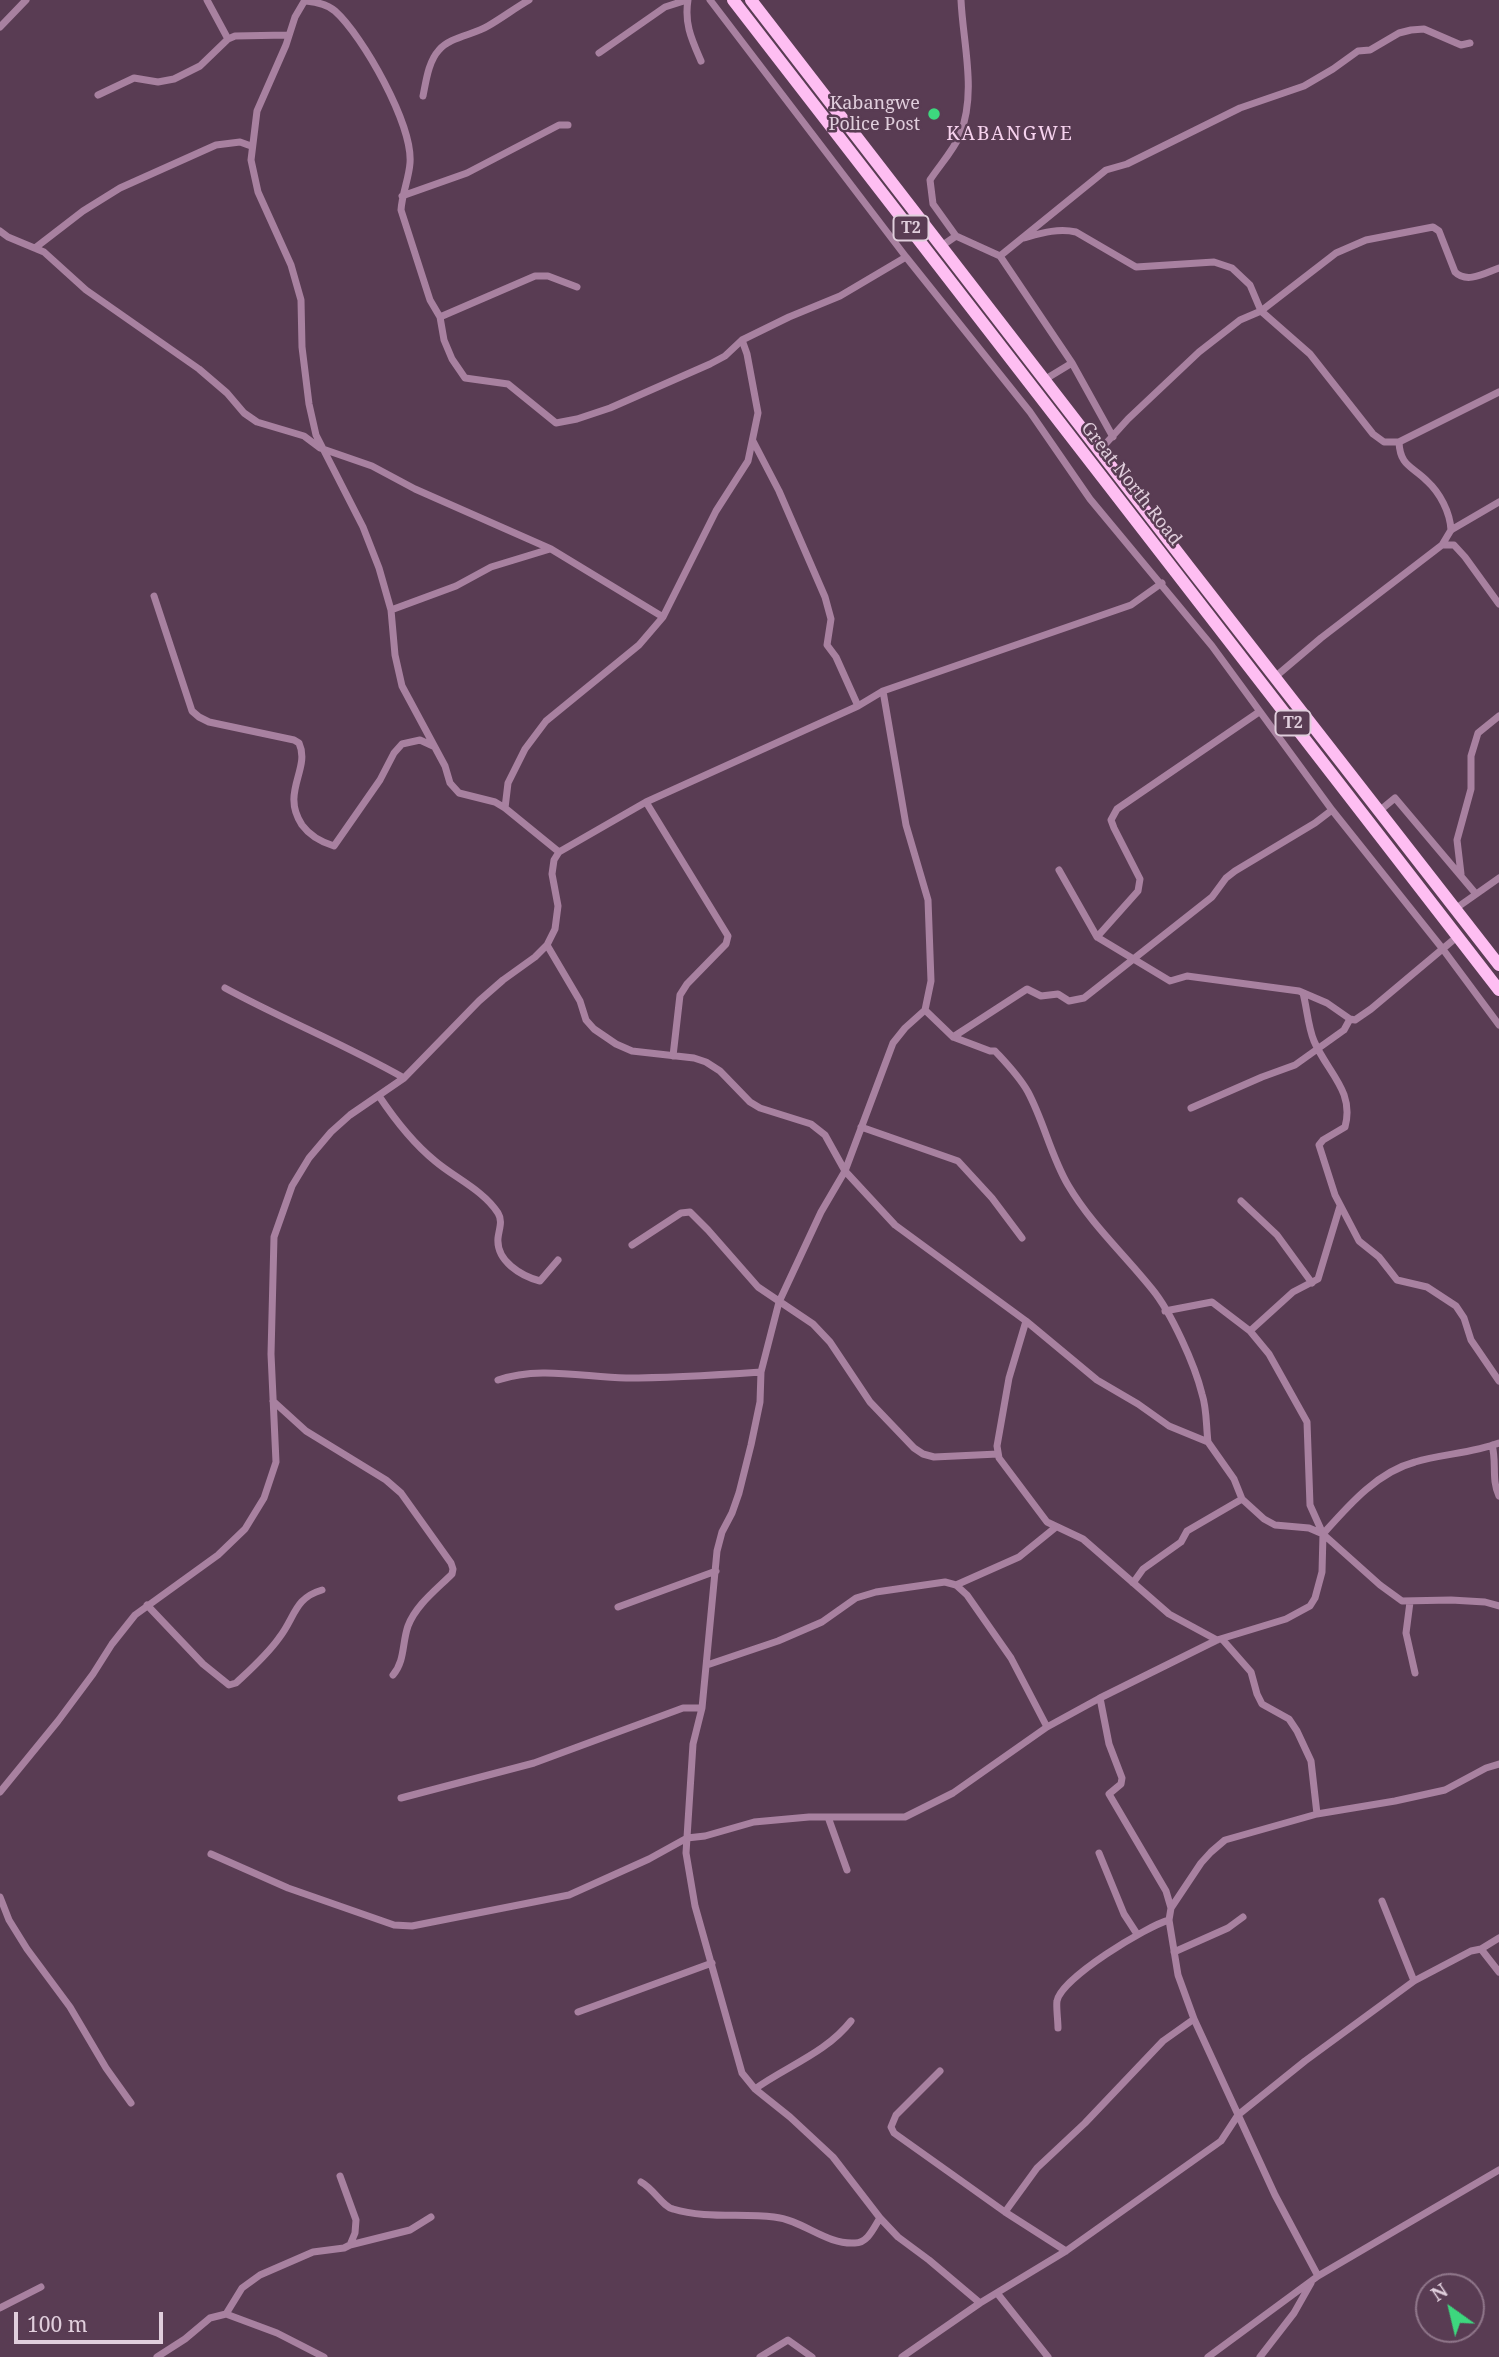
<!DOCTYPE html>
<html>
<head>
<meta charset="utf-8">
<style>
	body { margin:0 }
	#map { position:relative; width:1499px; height:2357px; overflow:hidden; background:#593c53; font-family:"Noto Serif",serif }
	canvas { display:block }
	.north { position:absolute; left:1415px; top:2273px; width:70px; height:70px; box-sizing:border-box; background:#593c53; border:2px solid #8f768a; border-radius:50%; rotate:326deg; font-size:19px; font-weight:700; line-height:28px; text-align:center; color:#e0cedc }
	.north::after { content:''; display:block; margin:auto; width:24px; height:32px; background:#3dd77e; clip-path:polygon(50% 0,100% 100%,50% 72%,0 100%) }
	.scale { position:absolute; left:14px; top:2312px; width:149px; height:32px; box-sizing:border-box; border:4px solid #e0cedc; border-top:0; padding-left:9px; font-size:21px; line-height:24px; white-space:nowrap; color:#e0cedc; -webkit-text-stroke:5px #593c53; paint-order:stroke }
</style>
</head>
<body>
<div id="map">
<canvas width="1499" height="2357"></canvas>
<div class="north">N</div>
<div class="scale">100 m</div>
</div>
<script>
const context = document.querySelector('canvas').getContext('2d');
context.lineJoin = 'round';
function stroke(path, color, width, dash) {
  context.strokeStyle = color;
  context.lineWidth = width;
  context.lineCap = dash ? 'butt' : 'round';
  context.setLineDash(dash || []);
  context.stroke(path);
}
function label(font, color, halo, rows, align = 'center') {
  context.font = font + ' "Noto Serif",serif';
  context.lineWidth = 5;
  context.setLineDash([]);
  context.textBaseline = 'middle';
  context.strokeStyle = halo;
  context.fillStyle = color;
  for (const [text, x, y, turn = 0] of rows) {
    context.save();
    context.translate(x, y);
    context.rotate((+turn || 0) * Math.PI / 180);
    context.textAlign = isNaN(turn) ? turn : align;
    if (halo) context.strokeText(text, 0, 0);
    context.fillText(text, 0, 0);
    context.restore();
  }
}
stroke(new Path2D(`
	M207 0 228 39
	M305 0 295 17 286 45 257 111 251 160 258 192 291 265 301 300 302 347 309 404 316 435 363 527 379 568 391 610 395 655 402 686 445 766 450 783 459 793 495 802 505 808 559 852
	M688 0C684 24 692 40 701 61
	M710 0 906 257 1030 412 1090 499 1212 646 1332 810 1442 948 1499 1025
	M306 1C317 2 327 4 335 11 363 36 413 125 410 163 409 178 402 194 401 210L430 300 440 317 444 340 452 359 465 378 508 384 556 423 577 419 610 408 710 364 725 356 742 340 789 317 840 296 906 257
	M0 27 26 0
	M599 53 665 7 687 0
	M98 95 134 78 158 82 174 79 200 66 228 39 235 36 287 35
	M423 96C426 82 428 62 439 50 450 37 473 35 488 26 502 18 515 8 529 0
	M402 196 467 173 559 125H568
	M0 231 8 237 44 252 86 290 199 369 227 393 244 413 257 422 304 436 320 448 372 466 415 489 551 549 663 617
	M956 236 1000 256 1072 363 1113 437
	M1024 238C1042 233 1058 228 1076 232L1136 267 1214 262 1232 268 1250 285 1261 311 1310 354 1373 434 1384 442H1399L1499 392
	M940 247 956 236 933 204 930 180C939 166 953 151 960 135 977 92 963 44 961 0
	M35 248 83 211 120 188 216 145 240 142 251 146
	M1000 256 1106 170 1127 164 1240 108 1304 86 1333 69 1358 51 1370 50 1399 33 1411 30 1424 29 1461 45 1470 43
	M440 317 535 276H548L577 287
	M1044 380 1072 363
	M753 441 779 491 825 597 831 619 827 645 836 657 858 706
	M1399 442C1400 466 1412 466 1427 481 1440 493 1450 512 1451 530
	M1100 450 1128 419 1199 352 1240 320 1261 311 1336 253 1366 240 1433 227 1439 231 1455 272C1467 284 1485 273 1499 268
	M1442 545H1454L1465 557 1499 604
	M154 596 192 711 199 717 209 722 294 740 299 743C311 769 280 792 302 825 310 836 321 842 334 846L380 780 394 753 402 744 420 740 433 746
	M391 610 456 586 491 567 550 549
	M1275 677 1321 638 1442 545 1451 530 1499 502
	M883 691 906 825 928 900 931 981 925 1010 905 1028 893 1043 845 1171 821 1212 779 1302 761 1372 760 1402 751 1445 739 1493 732 1513 722 1532 717 1551 702 1708 693 1744 686 1853 695 1906 742 2073 755 2089 790 2117 833 2157 880 2218 898 2237 929 2260 980 2303
	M1259 712 1117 809 1111 820 1114 828 1140 879 1138 891 1097 937 1170 981 1187 976 1299 991 1327 1003 1350 1019
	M646 802 728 936 726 944 687 984 680 995 673 1056
	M505 808 508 783 525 749 546 721 639 645 663 617 716 511 748 461 758 413 747 354 742 340
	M1378 812 1395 798 1476 894
	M1059 870 1097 937
	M1461 874 1457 840 1471 789V756L1478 733 1499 716
	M1455 909 1499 878
	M547 945 580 1001 586 1020 594 1029 616 1044 632 1051 694 1058 706 1062 720 1071 750 1102 760 1108 811 1124 825 1135 845 1171 895 1225 1026 1321 1097 1380 1138 1404 1169 1426 1208 1442 1234 1479 1242 1499 1264 1519 1275 1525 1309 1528 1323 1534 1380 1585 1402 1601 1451 1600 1485 1602 1499 1606
	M225 988C284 1020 346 1045 404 1078
	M1303 993C1307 1008 1308 1027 1314 1041 1327 1072 1355 1091 1345 1127L1323 1140 1319 1145 1335 1195 1359 1241 1379 1257 1397 1280 1427 1287 1456 1306 1464 1318 1471 1340 1499 1381
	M925 1010 953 1037 990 1051H995C1007 1064 1019 1076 1028 1092 1044 1122 1051 1156 1068 1185 1091 1224 1124 1254 1152 1289 1171 1312 1195 1365 1202 1394 1207 1409 1206 1426 1208 1442
	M953 1037 1027 989 1041 996 1058 994 1069 1001 1084 998 1212 897 1226 878 1235 871 1315 823 1332 810
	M379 1096C395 1120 413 1143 435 1161 455 1178 483 1190 498 1213 503 1221 499 1229 498 1238 496 1261 521 1276 540 1281L558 1260
	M1191 1108 1262 1077 1295 1065 1344 1030 1350 1019 1355 1020 1371 1009 1458 936
	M861 1127 958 1161 992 1198 1022 1238
	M1241 1201 1277 1235 1312 1283
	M632 1245 681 1213 690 1212 708 1230 758 1287 813 1324 830 1342 870 1402 914 1448 923 1454 934 1457 998 1454
	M1165 1311 1212 1302 1250 1331 1269 1354 1307 1422 1310 1505 1323 1534
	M1026 1321 1009 1378 997 1446 999 1458 1047 1522 1083 1539 1169 1614 1217 1640
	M1250 1331 1293 1292 1318 1279 1340 1206
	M498 1380C539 1366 583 1377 626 1378 671 1378 717 1375 761 1372
	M273 1401 306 1431 386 1480 401 1493 451 1563 453 1569 452 1574C436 1590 416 1605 408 1626 402 1643 405 1661 393 1675
	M1492 1445C1497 1463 1491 1479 1499 1496
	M1133 1583 1143 1569 1181 1542 1187 1531 1242 1499
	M956 1585 1019 1557 1056 1527
	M1410 1602 1406 1633 1415 1673
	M147 1605 203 1664 229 1685 236 1683C251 1669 267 1655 279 1638 295 1618 294 1598 322 1590
	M618 1607 716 1571
	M1222 1639 1251 1672 1257 1694 1262 1704 1289 1719 1297 1731 1311 1761 1317 1814
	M707 1665 778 1641 822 1622 856 1598 876 1592 945 1582 956 1585 967 1595 1011 1658 1047 1727
	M1100 1698 1109 1744 1122 1778 1121 1784 1109 1794 1166 1891 1171 1908 1169 1920 1178 1975 1194 2019 1275 2195 1318 2276
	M0 1792 58 1721 93 1674 112 1644 135 1615 218 1555 245 1529 264 1498 276 1462 271 1354 274 1237 292 1186 309 1158 331 1132 350 1115 404 1078 479 1001 503 980 535 957 547 945 555 929 558 906 552 874 554 860 559 852 646 802 858 706 883 691 1131 605 1162 583
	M401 1798 534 1763 683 1708H702
	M828 1817 847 1870
	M1099 1853 1124 1914 1137 1934
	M211 1854 288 1888 394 1925 412 1926 569 1895 649 1859 687 1838 705 1836 754 1822 809 1817H905L953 1793 1047 1727 1100 1698 1217 1640 1286 1619 1310 1606 1315 1598 1322 1572 1323 1534C1348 1506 1377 1472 1415 1462 1442 1454 1473 1453 1499 1443
	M0 1897 9 1920 27 1949 70 2007 106 2068 131 2103
	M1382 1901 1414 1981
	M1171 1908 1201 1863 1211 1852 1225 1840 1317 1814 1395 1801 1445 1790 1486 1768 1499 1764
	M1481 1949 1499 1972
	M1174 1952 1228 1928 1243 1917
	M578 2012 712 1963
	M1058 2028C1058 2021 1056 2006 1057 2001 1061 1978 1147 1926 1169 1920
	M940 2071 896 2115 891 2127 894 2133 1005 2212 1066 2251
	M755 2089C787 2066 826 2053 851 2021
	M641 2182C654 2189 663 2207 673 2209 706 2219 741 2213 774 2217 803 2220 826 2245 855 2243 868 2243 874 2227 880 2218
	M1005 2212 1037 2168 1085 2123 1163 2041 1194 2019
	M350 2245 410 2230 431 2217
	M997 2293 1048 2357
	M0 2308 41 2287
	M226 2314 242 2288 260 2275 313 2252 344 2248 350 2245 355 2233 356 2220 340 2176
	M157 2357 185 2339 210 2318 226 2314 277 2333 324 2357
	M760 2357 788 2340 812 2357
	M902 2357 980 2303 1066 2251 1221 2141 1238 2115 1305 2061 1414 1981 1471 1951 1481 1949 1499 1938
	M1208 2357 1318 2276 1499 2170
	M1260 2357 1294 2313 1311 2283`), '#a881a0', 7);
stroke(new Path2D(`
	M733 0 1499 990
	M751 0C998 323 1249 644 1499 965`), '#febef2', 12);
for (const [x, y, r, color] of [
	[934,114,7,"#3dd77e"]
]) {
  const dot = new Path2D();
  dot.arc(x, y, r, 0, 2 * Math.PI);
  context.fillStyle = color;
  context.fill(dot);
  stroke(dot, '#593c53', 2.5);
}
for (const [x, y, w] of [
	[911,228,35],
	[1293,723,35]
]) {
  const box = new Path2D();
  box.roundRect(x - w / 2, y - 12.5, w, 25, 5);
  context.fillStyle = '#593c53';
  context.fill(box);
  stroke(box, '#e0cedc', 2);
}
label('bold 16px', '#e0cedc', null, [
	["T2",911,228],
	["T2",1293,723]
]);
label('18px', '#e0cedc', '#593c53', [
	["Kabangwe",920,104],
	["Police Post",920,125]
], 'right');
label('18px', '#e0cedc', '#593c53', [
	["Great North Road",1131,484,52]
]);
context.letterSpacing = '2px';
label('19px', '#f6d2ee', '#593c53', [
	["KABANGWE",1010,135]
]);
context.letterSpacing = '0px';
</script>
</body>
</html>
